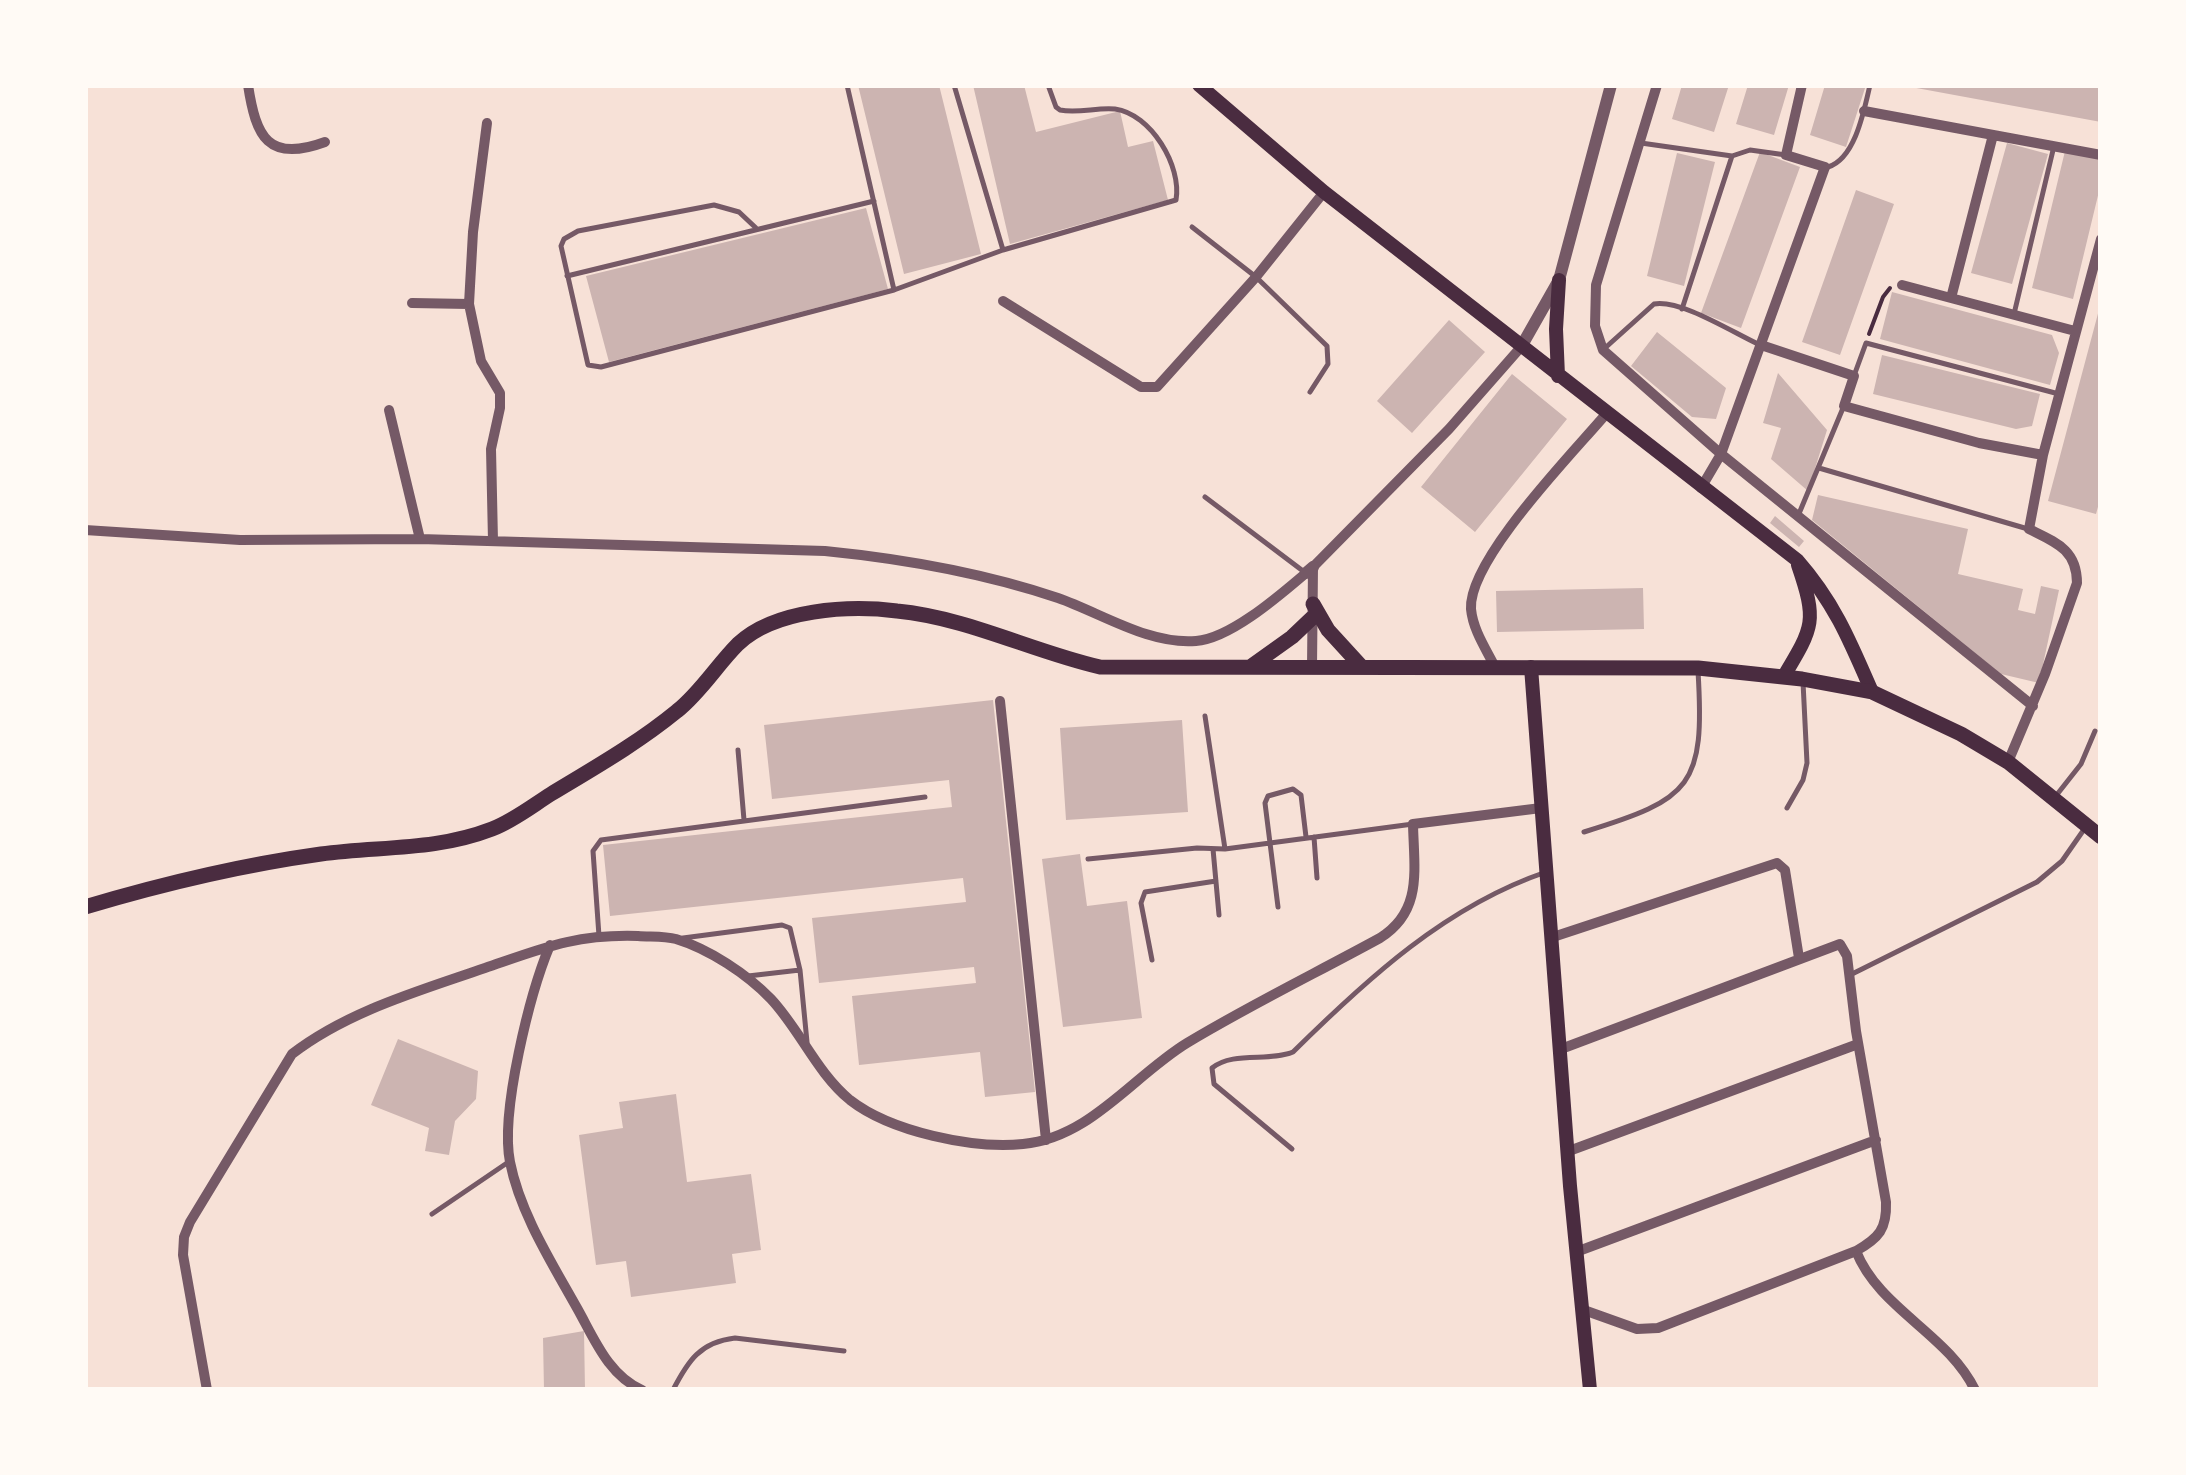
<!DOCTYPE html>
<html>
<head>
<meta charset="utf-8">
<style>
	body { margin:0 }
	#map { position:relative; width:2186px; height:1475px; overflow:hidden; background:#f7e1d7; font-family:"Public Sans",sans-serif }
	canvas { display:block }
	.frame { position:absolute; inset:0; border:88px solid #fffaf5; pointer-events:none }
</style>
</head>
<body>
<div id="map">
<canvas width="2186" height="1475"></canvas>
<div class="frame"></div>
</div>
<script>
const context = document.querySelector('canvas').getContext('2d');
context.lineJoin = 'round';
function fill(path, color) {
  context.fillStyle = color;
  context.fill(path, 'evenodd');
}
function stroke(path, color, width, dash) {
  context.strokeStyle = color;
  context.lineWidth = width;
  context.lineCap = dash ? 'butt' : 'round';
  context.setLineDash(dash || []);
  context.stroke(path);
}
fill(new Path2D(`
	M858 85H939L981 254 904 274Z
	M973 85H1024L1036 132 1120 111 1128 147 1153 141 1168 200 1010 244Z
	M1682 85H1729L1714 132 1672 119Z
	M1748 85H1789L1774 135 1736 124Z
	M1825 85H1866L1846 147 1810 135Z
	M1911 85H2101V122L1911 87Z
	M2007 143 2048 154 2012 284 1971 273Z
	M2065 151 2101 159V183L2073 299 2032 288Z
	M1760 152 1800 167 1741 328 1701 313Z
	M1677 153 1715 162 1684 286 1647 276Z
	M1856 190 1894 204 1840 355 1802 342Z
	M866 208 888 289 609 362 586 276Z
	M1892 292 2052 335 2059 353 2050 385 1880 339Z
	M2100 306 2101 496 2096 514 2048 501Z
	M1449 320 1485 352 1412 433 1377 401Z
	M1657 332 1726 388 1716 419 1692 417 1631 366Z
	M1882 355 2040 394 2032 426 2016 429 1873 394Z
	M1778 373 1827 430 1808 491 1771 459 1781 428 1763 423Z
	M1512 374 1567 419 1475 532 1421 487Z
	M1818 495 1968 529 1958 574 2023 589 2018 610 2035 614 2041 586 2059 590 2039 683 2001 674 1812 520Z
	M1775 516 1804 541 1799 547 1770 523Z
	M1643 588 1644 629 1497 632 1496 591Z
	M993 700 1035 1092 985 1097 980 1052 859 1065 852 996 976 983 974 967 819 983 812 918 966 902 963 878 610 916 603 845 952 807 949 780 772 799 764 725Z
	M1182 720 1188 812 1066 820 1060 728Z
	M1080 854 1087 906 1127 901 1142 1018 1063 1027 1042 859Z
	M398 1039 478 1071 476 1099 455 1121 449 1155 425 1151 429 1128 371 1105Z
	M676 1094 687 1182 751 1174 761 1250 732 1254 736 1283 631 1297 626 1261 596 1265 579 1135 623 1128 619 1102Z
	M584 1331 585 1390H544L543 1338Z`), '#ccb4b1');
stroke(new Path2D(`
	M1869 334 1883 297 1890 288`), '#4a2c40', 4);
stroke(new Path2D(`
	M847 85 894 290
	M954 85 1003 250
	M1641 143 1732 156 1750 150 1786 155
	M1828 167C1855 159 1864 111 1870 85
	M1192 227 1256 277 1327 346 1328 364 1310 392
	M756 228 739 212 714 205 578 231 564 239 561 246 588 365 601 367 894 290 1003 250 1176 200C1182 166 1151 114 1115 109 1097 107 1078 114 1060 110L1056 107 1048 85
	M567 276 874 201
	M1682 309 1732 156
	M2014 314 2054 146
	M1605 348 1654 304C1680 299 1732 332 1758 344
	M1855 373 1866 343 2059 394
	M1819 468 2028 529
	M1205 497 1303 571
	M1798 516 1843 408
	M1205 716 1225 849
	M738 750 744 820
	M2055 797 2081 764 2095 731
	M1787 808 1803 780 1807 763 1803 682
	M1584 832C1692 799 1705 786 1698 671
	M1314 837 1317 878
	M1213 849 1219 915
	M1088 859 1197 848 1225 849 1413 824
	M1278 907 1265 803 1268 796 1293 789 1301 795 1306 837
	M599 936 593 851 601 840 925 797
	M683 938 782 925 790 928 800 970 807 1042
	M1152 960 1141 903 1145 892 1216 881
	M748 976 800 970
	M1848 976 2037 882 2062 861 2085 828
	M1292 1149 1214 1084 1212 1068C1233 1051 1269 1062 1293 1052 1367 979 1446 906 1546 872
	M432 1214 507 1163
	M673 1390C688 1361 700 1342 735 1338L844 1351`), '#755966', 5);
stroke(new Path2D(`
	M248 85C256 137 268 163 325 142
	M1657 85 1596 285 1595 326 1603 350 1721 454 2033 706
	M1864 111 2101 155
	M487 123 473 232 469 304 481 361 500 393V408L491 449 493 541
	M1902 285 2075 331
	M1951 298 1993 135
	M1003 301 1141 387H1157L1256 277 1324 192
	M412 303 469 304
	M1761 345 1854 376 1844 406 1979 443 2043 455
	M389 410 420 539
	M1701 488 1721 454 1825 167 1786 155 1802 85
	M85 530 240 540 420 539 825 551C905 559 981 572 1058 598 1101 613 1149 645 1196 641 1230 639 1280 595 1306 573
	M1312 667 1313 567 1449 429 1521 347
	M1495 667C1486 649 1473 630 1471 609 1468 560 1573 453 1606 414
	M1000 701 1046 1140
	M2008 762 2045 674 2077 583C2077 549 2055 542 2029 529L2043 455 2101 239
	M1550 938 1777 863 1785 870 1799 958
	M550 945C530 993 500 1112 510 1162 520 1213 552 1263 577 1308 594 1338 608 1375 642 1390
	M1561 1049 1840 944 1847 956 1856 1031 1886 1202C1887 1229 1879 1238 1856 1251L1658 1328 1637 1329 1581 1309
	M1569 1151 1858 1044
	M1856 1251C1879 1309 1948 1334 1975 1390
	M1576 1252 1876 1140
	M207 1390 183 1255 184 1237 190 1222 292 1054C348 1011 419 991 485 968 543 948 575 934 638 936 650 937 664 936 676 939 709 949 747 974 771 999 800 1030 817 1073 850 1100 891 1132 973 1149 1023 1144 1090 1138 1133 1076 1187 1043 1250 1005 1316 973 1380 938 1423 911 1414 870 1413 824L1541 808`), '#755966', 10);
stroke(new Path2D(`
	M1521 347 1559 280 1611 85
	M1306 573 1313 567`), '#755966', 12);
stroke(new Path2D(`
	M1199 85 1324 192 1797 560C1834 602 1850 641 1872 692
	M1558 376 1556 329 1559 280
	M1531 667 1570 1186 1590 1390
	M1784 676C1814 626 1817 621 1798 565`), '#4a2c40', 14);
stroke(new Path2D(`
	M1313 604 1328 630 1360 665
	M1250 667 1292 637 1312 618
	M85 907C162 884 242 865 321 854 380 846 435 851 492 829 513 821 532 806 551 794 594 768 638 743 677 711 700 693 717 665 738 644 775 609 849 605 897 611 968 618 1031 651 1100 667L1698 668 1802 679 1872 692 1961 734 2008 762 2101 837`), '#4a2c40', 15);
</script>
</body>
</html>
